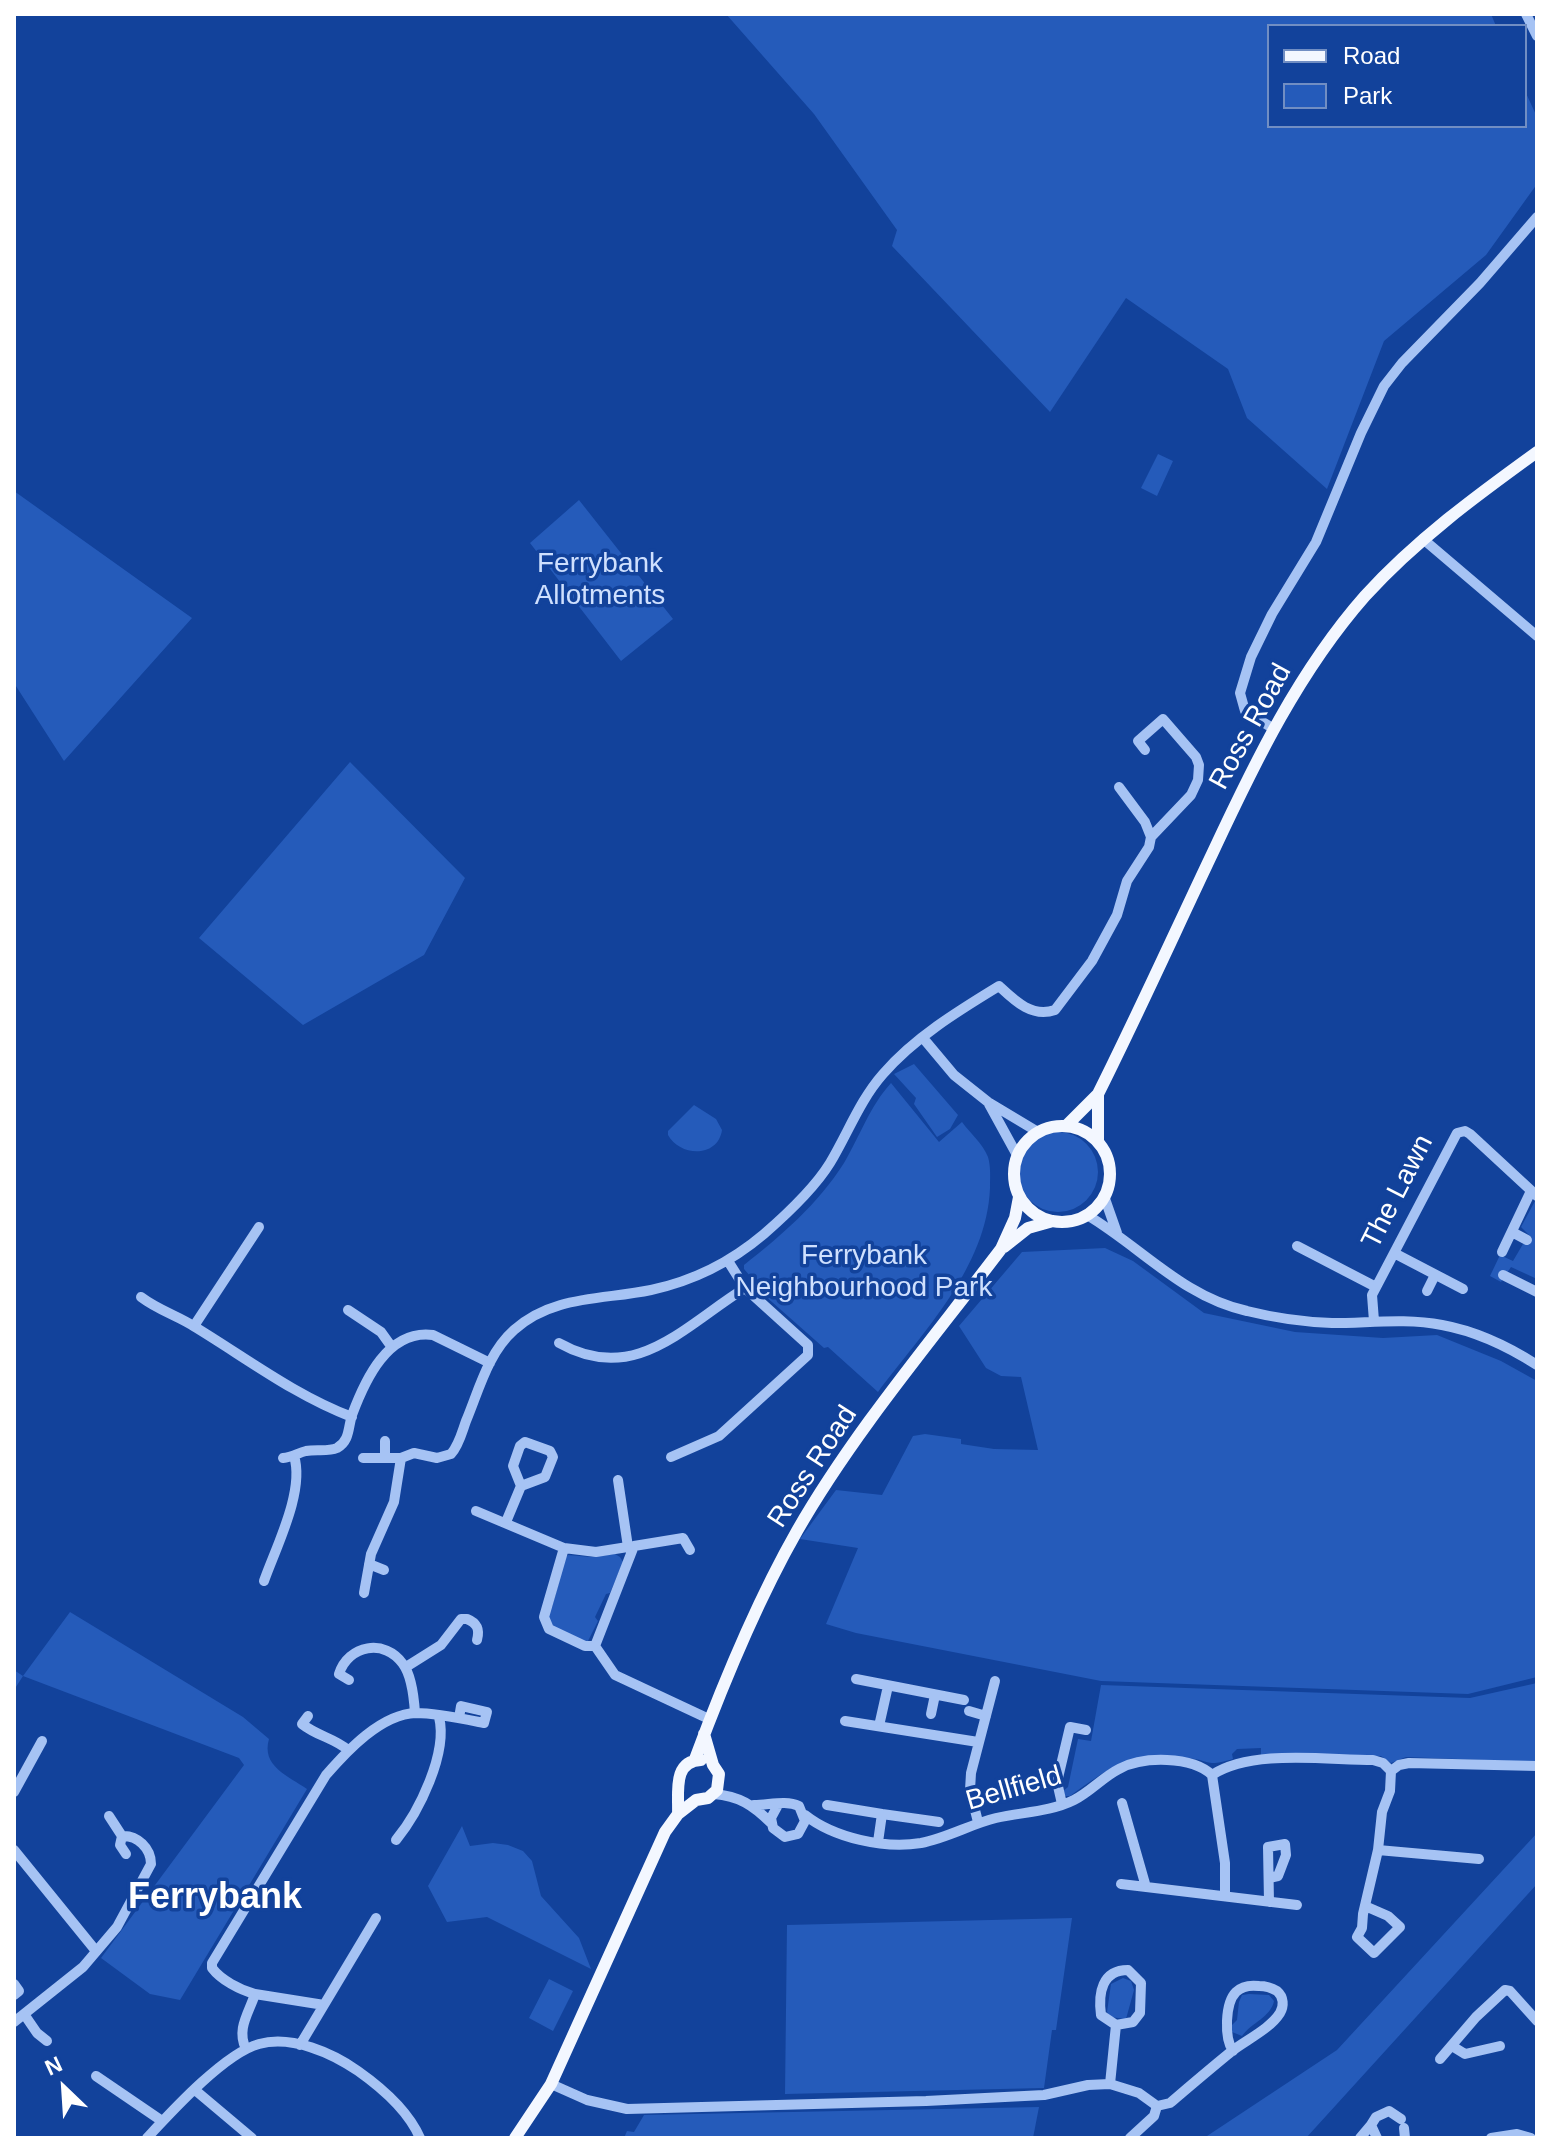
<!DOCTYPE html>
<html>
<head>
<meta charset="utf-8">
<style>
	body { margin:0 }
	#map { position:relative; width:1551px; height:2152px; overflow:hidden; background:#12429b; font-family:Arial,sans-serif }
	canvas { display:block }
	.frame { position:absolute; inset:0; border:16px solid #fff; pointer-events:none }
	.legend { position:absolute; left:1267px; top:24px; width:260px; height:104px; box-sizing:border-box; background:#12429b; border:2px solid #718ec3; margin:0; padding:10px 14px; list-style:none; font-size:24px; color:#fff }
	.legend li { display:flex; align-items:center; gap:16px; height:40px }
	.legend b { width:40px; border:2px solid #718ec3 }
	.north { position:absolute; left:24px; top:2048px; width:80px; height:80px; -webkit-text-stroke:6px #12429b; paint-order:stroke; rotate:335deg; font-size:22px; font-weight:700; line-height:32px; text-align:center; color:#fff }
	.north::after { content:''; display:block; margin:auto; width:28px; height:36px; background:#fff; clip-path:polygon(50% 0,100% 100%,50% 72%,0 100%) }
</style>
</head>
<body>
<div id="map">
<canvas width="1551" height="2152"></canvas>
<div class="frame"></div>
<ul class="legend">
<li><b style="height:10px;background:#f3f7ff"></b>Road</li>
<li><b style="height:22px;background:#255bba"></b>Park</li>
</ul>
<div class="north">N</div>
</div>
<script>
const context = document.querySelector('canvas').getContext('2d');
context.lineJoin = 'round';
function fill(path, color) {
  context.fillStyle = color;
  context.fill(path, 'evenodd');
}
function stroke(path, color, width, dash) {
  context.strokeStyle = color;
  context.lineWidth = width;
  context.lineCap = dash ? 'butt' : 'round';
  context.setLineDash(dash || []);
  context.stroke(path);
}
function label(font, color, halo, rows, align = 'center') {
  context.font = font + ' Arial,sans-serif';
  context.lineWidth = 7;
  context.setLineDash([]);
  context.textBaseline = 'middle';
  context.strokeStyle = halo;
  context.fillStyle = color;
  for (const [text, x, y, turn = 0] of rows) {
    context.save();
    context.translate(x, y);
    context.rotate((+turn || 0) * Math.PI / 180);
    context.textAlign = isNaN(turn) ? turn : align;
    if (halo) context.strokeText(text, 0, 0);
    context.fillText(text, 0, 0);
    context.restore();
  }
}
fill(new Path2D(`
	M726 14H1491L1496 26H1269V126H1525V91L1537 117V184L1486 255 1384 341 1327 489 1247 418 1228 369 1126 298 1050 412 892 246 897 230 814 114Z
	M1158 454 1173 461 1157 496 1141 488Z
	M14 491 192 618 64 761 14 683Z
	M579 500 673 619 621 661 530 543Z
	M350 762 465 878 424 955 303 1025 199 938Z
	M914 1064 958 1115 950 1129 937 1137 914 1104 916 1098 894 1074Z
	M891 1083 939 1142 962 1122C970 1133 983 1144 988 1157 991 1167 990 1178 990 1188 987 1267 923 1332 878 1392L828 1347 824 1348 755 1287 757 1284 744 1269V1265C782 1235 818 1204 844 1163 860 1136 870 1106 891 1083Z
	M694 1105 716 1119 722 1130C718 1158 680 1157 668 1135V1131Z
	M1018 1172a40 40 0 1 1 80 0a40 40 0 1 1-80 0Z
	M1535 1201 1537 1202V1279L1511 1267 1501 1282 1490 1276 1500 1255 1513 1261 1523 1244 1531 1242 1532 1238 1521 1227Z
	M1105 1248 1133 1261 1204 1313 1295 1332 1383 1338 1437 1335 1501 1361 1537 1381V1677L1468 1694 1101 1681 856 1633 826 1624 858 1548 800 1539 836 1490 882 1495 913 1436 925 1434 961 1439V1444L994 1449 1038 1450 1021 1377 1001 1376 986 1368 959 1326 1022 1252Z
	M615 1554 620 1557 623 1562 610 1593 606 1594 595 1617 598 1621 588 1641 582 1642 549 1625V1607H552L559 1582 557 1580 564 1558 568 1555 591 1557Z
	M70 1612 243 1717 269 1739C261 1766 288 1776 307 1789L180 2000 150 1994 101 1958 244 1765 239 1758 23 1676 14 1690V1670L23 1676Z
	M1537 1683V1762L1406 1757 1391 1763 1381 1756 1261 1755V1748L1237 1749 1232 1754 1233 1759C1204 1768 1210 1759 1185 1758 1125 1754 1117 1763 1070 1796H1065L1062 1792 1068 1787 1078 1739 1091 1741 1101 1685 1470 1698Z
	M462 1826 470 1846 493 1843 508 1845 523 1851 532 1861 541 1896 579 1938 591 1969 487 1917 447 1922 428 1886Z
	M1537 1833V1884L1306 2138H1204L1337 2050Z
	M1072 1918 1056 2030H1052L1044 2088 785 2094 787 1925Z
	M1123 1978 1131 1981 1134 1990 1126 2019 1110 2017 1107 2012 1111 1984Z
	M549 1979 573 1991 553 2031 529 2018Z
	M1249 1994 1269 1995 1274 2001C1271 2017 1251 2023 1242 2036L1232 2032 1231 2026 1237 2020 1239 2002 1242 1995Z
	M1039 2107 1033 2138H624L627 2131 634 2132 644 2115Z`), '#255bba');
stroke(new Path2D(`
	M1526 14 1537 36
	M1423 539 1537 636
	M1274 729 1245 711 1240 693 1251 657 1272 614 1316 542 1361 433 1384 386 1402 363 1480 283 1537 217
	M1119 787 1145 822 1151 837
	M923 1038 954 1075 988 1102 1038 1132
	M989 1104 1017 1155
	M1104 1196 1117 1233
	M1087 1215C1141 1247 1183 1297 1247 1311 1275 1318 1304 1322 1332 1323 1369 1323 1406 1318 1442 1325 1475 1331 1509 1347 1537 1365
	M1512 1232 1527 1240
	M1297 1246 1376 1287
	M1502 1252 1531 1191
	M1394 1253 1463 1289
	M1503 1275 1537 1292
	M1427 1291 1435 1275
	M141 1297C158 1310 178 1316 195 1327 246 1358 296 1396 352 1417
	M348 1310 381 1332 391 1346
	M1374 1321 1372 1295 1457 1133 1465 1131 1470 1134 1537 1196
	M194 1326 259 1227
	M559 1343C635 1386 684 1326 745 1288
	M385 1441V1458
	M671 1457 719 1436 808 1355V1345L745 1288 728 1261
	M283 1458C292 1457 298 1453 306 1451 316 1449 328 1452 337 1448 350 1441 348 1427 352 1415 365 1380 388 1329 433 1335L490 1363
	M363 1458H401L414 1453 437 1458 451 1454C459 1445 462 1432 466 1421 479 1390 488 1353 514 1330 553 1295 603 1300 651 1290 693 1281 731 1262 764 1234 787 1214 814 1189 830 1163 848 1133 860 1100 883 1074 914 1038 958 1011 999 986 1015 1001 1032 1018 1055 1010L1092 961 1117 915 1127 881 1149 847 1151 837 1191 795 1198 780 1199 765 1196 757 1163 719 1138 741 1145 750
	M618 1480 628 1547
	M476 1511 564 1548
	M506 1522 521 1486 513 1466 520 1446 525 1442 550 1451 553 1457 545 1477 521 1486
	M634 1546 683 1538 690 1550
	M369 1564 384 1570
	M264 1581C276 1547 305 1491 294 1456
	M364 1593 371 1554 394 1502 401 1458
	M595 1646 634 1546 596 1552 564 1548 544 1617 549 1629 585 1646H595L615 1675 709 1719
	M406 1667 441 1645 461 1619H467C477 1623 480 1629 477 1640
	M856 1679 964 1700
	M349 1680 339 1674C348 1645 385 1638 403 1664 412 1676 414 1698 415 1713
	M969 1711 986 1716
	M931 1714 935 1695
	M308 1716 302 1724C317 1736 334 1738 348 1750
	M845 1721 978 1742
	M879 1726 888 1686
	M1070 1727 1086 1730
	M1212 1775C1252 1749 1325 1760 1373 1760L1383 1763 1391 1771 1399 1765 1409 1763 1537 1766
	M1212 1775 1225 1863V1896
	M14 1792 42 1741
	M714 1794C739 1796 753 1805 771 1823
	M1122 1803 1146 1887
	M1062 1804 1057 1782 1070 1727
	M754 1805C769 1805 786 1800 799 1806L805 1821 798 1834 785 1837 773 1828 771 1818 778 1805
	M827 1805 882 1814
	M805 1815C834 1838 884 1849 921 1843 947 1838 971 1824 996 1818 1022 1812 1050 1812 1074 1800 1090 1792 1103 1777 1119 1769 1143 1756 1192 1756 1212 1775
	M978 1822 970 1790 971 1773 995 1681
	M122 1836 120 1845 126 1854
	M396 1840C419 1812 448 1753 439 1717
	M878 1842 882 1814 939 1822
	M14 1850 96 1951
	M1378 1850 1479 1859
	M1121 1884 1297 1905
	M1269 1902 1268 1847 1285 1844 1286 1855 1278 1876 1269 1878
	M1365 1906 1388 1916 1400 1927 1374 1953 1357 1937 1362 1928 1363 1914 1378 1850 1382 1812 1390 1791 1391 1771
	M14 1984 19 1991 14 1995
	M255 1994 324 2005
	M24 2014 37 2033 47 2041
	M14 2022 83 1967 117 1927 151 1864C151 1848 137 1835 122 1836L109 1816
	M300 2045 376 1918
	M1452 2046 1465 2054 1500 2046
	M246 2049C236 2029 249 2013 255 1994 240 1990 221 1980 212 1968V1963L326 1775C347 1751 381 1714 416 1713 436 1713 464 1719 484 1723L487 1712 461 1706 459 1718
	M1440 2059 1476 2017 1505 1990 1510 1991 1537 2021
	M96 2076 162 2121
	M551 2084 587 2100 627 2109 926 2101 1044 2095 1088 2085 1110 2084 1139 2093 1157 2106
	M1110 2084 1116 2025 1101 2015C1098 1993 1102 1970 1128 1970L1141 1983 1140 2013 1133 2022 1116 2025
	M195 2090 252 2138
	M1404 2128 1405 2138
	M147 2138C172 2111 225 2053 259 2044 292 2035 332 2053 358 2071 382 2088 408 2110 420 2138
	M1130 2138 1154 2116 1157 2106 1170 2103C1190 2086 1211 2068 1232 2051 1246 2040 1270 2029 1280 2013 1284 2006 1284 1997 1277 1991 1272 1988 1265 1986 1259 1986 1251 1985 1242 1986 1236 1992 1225 2003 1224 2038 1233 2051
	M1360 2138 1371 2125
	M1377 2138 1371 2125 1376 2117 1389 2111 1401 2119
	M1491 2138 1517 2134 1531 2138`), '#a6c3f4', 10);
stroke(new Path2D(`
	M1098 1094V1142
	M1066 1126 1098 1094C1138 1014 1175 932 1213 852 1255 762 1299 671 1365 596 1416 540 1476 496 1537 452
	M1014 1174a48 48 0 1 1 96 0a48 48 0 1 1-96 0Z
	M1004 1247 1028 1228 1053 1221
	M695 1759C724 1681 756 1603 797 1531 853 1433 932 1340 1001 1249L1015 1218 1019 1197
	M678 1814C679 1793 672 1761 701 1760
	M515 2138 551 2084 665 1832 678 1814 696 1800 708 1798 717 1790 719 1774 713 1765 704 1734`), '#f3f7ff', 12);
label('28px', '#cfe0fe', '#12429b', [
	["Ferrybank",600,564],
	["Allotments",600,596],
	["Ferrybank",864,1256],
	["Neighbourhood Park",864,1288]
]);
label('28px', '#fff', '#12429b', [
	["Ross Road",1251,727,-61],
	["The Lawn",1398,1192,-63],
	["Ross Road",813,1467,-57],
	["Bellfield",1014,1789,-16]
]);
label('bold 36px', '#fff', '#12429b', [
	["Ferrybank",215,1898]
]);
</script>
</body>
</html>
